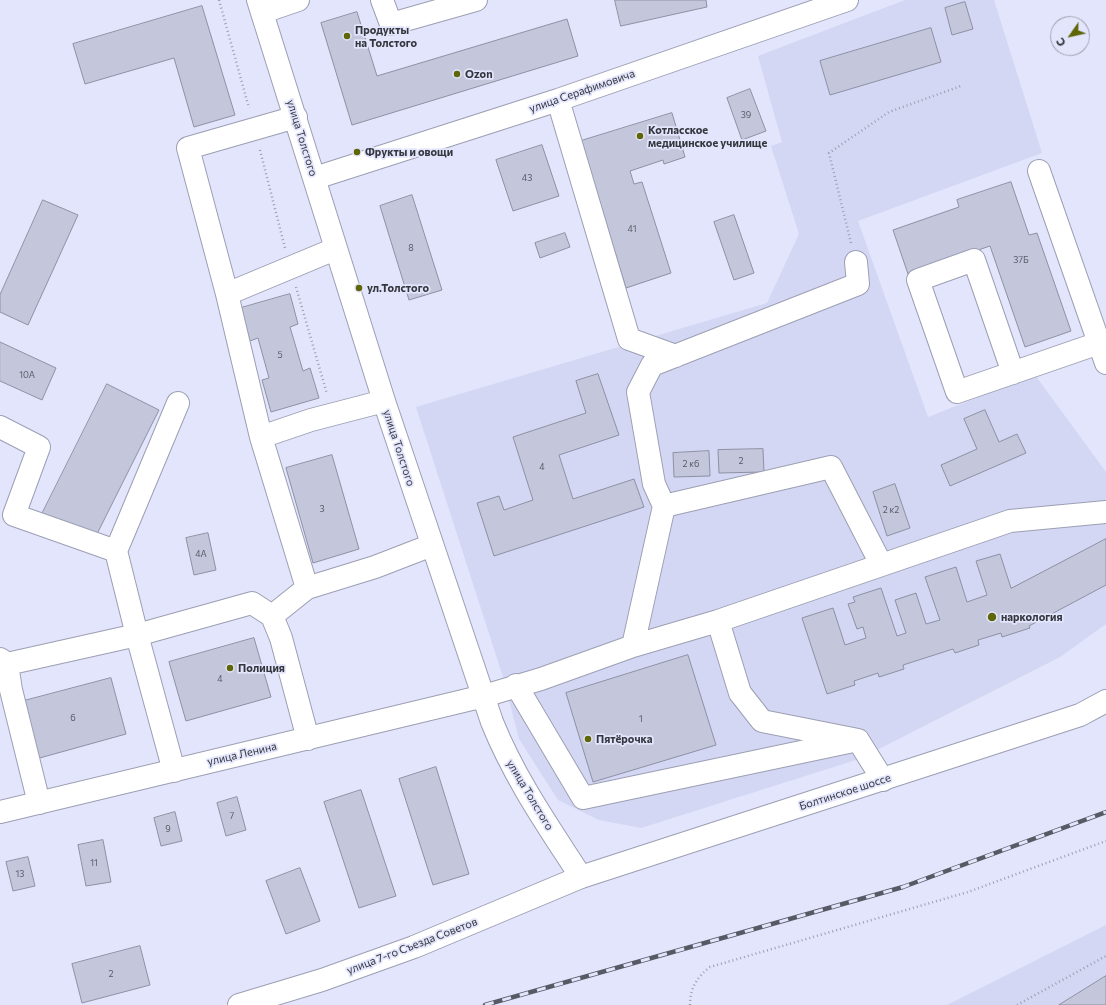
<!DOCTYPE html>
<html>
<head>
<meta charset="utf-8">
<style>
	body { margin:0 }
	#map { position:relative; width:1106px; height:1005px; overflow:hidden; background:#e2e5fb; font-family:Commissioner,sans-serif }
	canvas { display:block }
	.north { position:absolute; left:1050px; top:16px; width:40px; height:40px; box-sizing:border-box; background:#e2e5fb; border:1px solid #9d9fb0; border-radius:50%; rotate:236deg; font-size:11px; font-weight:700; line-height:16px; text-align:center; color:#35373f }
	.north::after { content:''; display:block; margin:auto; width:14px; height:18px; background:#5e6607; clip-path:polygon(50% 0,100% 100%,50% 72%,0 100%) }
</style>
</head>
<body>
<div id="map">
<canvas width="1106" height="1005"></canvas>
<div class="north">С</div>
</div>
<script>
const context = document.querySelector('canvas').getContext('2d');
context.lineJoin = 'round';
function fill(path, color) {
  context.fillStyle = color;
  context.fill(path, 'evenodd');
}
function stroke(path, color, width, dash) {
  context.strokeStyle = color;
  context.lineWidth = width;
  context.lineCap = dash ? 'butt' : 'round';
  context.setLineDash(dash || []);
  context.stroke(path);
}
function label(font, color, halo, rows, align = 'center') {
  context.font = font + ' Commissioner,sans-serif';
  context.lineWidth = 3.5;
  context.setLineDash([]);
  context.textBaseline = 'middle';
  context.strokeStyle = halo;
  context.fillStyle = color;
  for (const [text, x, y, turn = 0] of rows) {
    context.save();
    context.translate(x, y);
    context.rotate((+turn || 0) * Math.PI / 180);
    context.textAlign = isNaN(turn) ? turn : align;
    if (halo) context.strokeText(text, 0, 0);
    context.fillText(text, 0, 0);
    context.restore();
  }
}
fill(new Path2D(`
	M905 0H994L1042 153 858 221 928 417 1035 375 1106 472V624L1060 657 859 759 641 828 599 820 558 800 519 739 503 677 416 407 767 303 799 234 771 146 782 142 758 56Z
	M1106 925V1005H947Z`), '#d3d7f3');
const building = new Path2D(`
	M615 0H706L707 7 621 26Z
	M965 2 973 29 952 35 945 8Z
	M202 6 235 115 194 127 174 58 85 84 73 44Z
	M357 12 377 76 567 19 578 56 352 125 321 23Z
	M931 28 941 62 830 95 820 61Z
	M750 89 766 131 742 140 727 98Z
	M672 113 685 157 664 164 663 160 630 171 634 184 642 182 671 273 626 288 581 141Z
	M542 145 559 196 513 211 496 160Z
	M1011 182 1029 235 1037 233 1071 331 1025 347 990 246 908 274 893 230 959 207 957 200Z
	M412 195 442 290 409 300 380 206Z
	M43 200 78 215 28 325 0 312V295Z
	M734 215 754 273 734 280 714 222Z
	M565 233 570 247 540 258 535 243Z
	M290 294 298 324 290 327 303 371 310 368 319 398 271 412 262 380 269 378 258 338 250 341 241 308Z
	M0 342 56 368 42 400 0 381Z
	M598 374 619 435 559 455 573 499 634 479 644 507 494 556 477 503 499 496 504 510 533 500 513 437 586 413 576 381Z
	M107 384 159 410 93 542 41 516Z
	M985 410 999 442 1017 434 1026 453 950 486 941 465 977 449 964 419Z
	M763 449 764 472 719 473 718 450Z
	M709 451 710 476 674 477 673 453Z
	M332 455 359 549 313 563 286 468Z
	M895 484 910 528 887 536 873 492Z
	M208 533 216 570 194 575 186 538Z
	M1106 539V585L1029 626 1030 628 1002 637 1001 633 978 640 979 645 955 653 953 649 903 665 904 669 879 677 878 673 854 681 855 685 827 694 802 618 833 608 845 645 866 638 863 627 857 629 848 604 855 602 853 597 881 588 897 636 906 633 895 600 916 593 926 624 940 620 925 577 956 567 967 602 987 595 976 561 1000 554 1011 588Z
	M254 638 271 697 186 721 169 662Z
	M688 655 716 745 593 782 566 693Z
	M111 678 126 734 36 759 20 702Z
	M436 767 469 874 433 885 399 779Z
	M361 790 396 896 359 908 324 802Z
	M237 797 246 830 226 836 217 803Z
	M175 812 182 841 161 846 154 818Z
	M103 840 111 882 86 886 78 845Z
	M28 857 35 886 13 891 6 862Z
	M300 868 320 921 286 934 266 881Z
	M140 946 150 985 82 1003 72 964Z
	M1106 976V1005H1059Z`);
fill(building, '#c4c7dc');
stroke(building, '#8e90a4', 1);
const minor = new Path2D(`
	M258 0 384 401 492 722C515 779 548 826 581 877
	M382 0 391 24 476 0
	M263 12 298 0
	M558 100 629 339 676 356
	M296 117 188 148 227 294 261 437 307 588
	M1039 171 1106 363
	M315 178 558 100 847 0
	M227 294 335 249
	M1013 373 974 260 918 280 957 392 1099 343
	M0 427 39 447 14 515 116 551
	M261 437 311 420 384 401
	M664 506 654 484 638 392 652 365 858 284 856 262
	M272 616 281 638 308 739
	M718 621 740 693 762 721 858 740 883 780
	M633 646 664 506 831 467 881 564
	M0 659 7 664 137 635 116 551 178 403
	M7 664 11 690 39 803
	M516 685 583 798 858 740
	M174 771 137 635 252 603 272 616 307 588 375 567 432 545
	M0 812 484 696 541 679 633 646 718 621 1010 521 1106 512`);
const major = new Path2D(`
	M239 1005 322 980 414 947 581 877 1080 715 1106 701`);
stroke(minor, '#9c9fb3', 24);
stroke(major, '#9c9fb3', 24);
stroke(new Path2D(`
	M219 0 249 108
	M260 150 285 248
	M851 243 829 153 889 112 961 86
	M296 287 327 394
	M690 1005C690 988 697 977 710 967L968 892 1106 841
	M1017 1005 1106 956`), '#9c9faf', 2.5, [1, 3]);
stroke(minor, '#fff', 22);
stroke(major, '#fff', 22);
const rail = new Path2D(`
	M485 1005 903 887 1106 812`);
stroke(rail, '#575964', 4.5);
stroke(rail, '#e2e5fb', 3, [9]);
for (const [x, y, r, color] of [
	[347,36,4,"#5e6607"],
	[457,74,4,"#5e6607"],
	[640,136,4,"#5e6607"],
	[357,152,4,"#5e6607"],
	[359,288,4,"#5e6607"],
	[992,617,5,"#5e6607"],
	[230,668,4,"#5e6607"],
	[588,739,4,"#5e6607"]
]) {
  const dot = new Path2D();
  dot.arc(x, y, r, 0, 2 * Math.PI);
  context.fillStyle = color;
  context.fill(dot);
  stroke(dot, '#e2e5fb', 1.5);
}
label('9px', '#595b66', null, [
	["39",746,115],
	["43",527,178],
	["41",632,229],
	["8",411,248],
	["37Б",1021,260],
	["5",280,355],
	["10А",27,375],
	["2",741,461],
	["2 к6",691,464],
	["4",542,467],
	["3",322,509],
	["2 к2",891,510],
	["4А",201,554],
	["4",220,679],
	["6",73,718],
	["1",641,719],
	["7",232,816],
	["9",168,829],
	["11",94,863],
	["13",20,874],
	["2",111,974]
]);
label('bold 11px', '#35373f', '#e2e5fb', [
	["Продукты",355,30],
	["на Толстого",355,43],
	["Ozon",465,74],
	["Котласское",648,130],
	["медицинское училище",648,143],
	["Фрукты и овощи",365,152],
	["ул.Толстого",367,288],
	["наркология",1001,617],
	["Полиция",238,668],
	["Пятёрочка",596,739]
], 'left');
label('11px', '#35373f', '#e2e5fb', [
	["улица Серафимовича",582,91,-19],
	["улица Толстого",302,138,73],
	["улица Толстого",399,448,72],
	["улица Ленина",242,754,-13],
	["Болтинское шоссе",845,792,-18],
	["улица Толстого",530,795,59],
	["улица 7-го Съезда Советов",412,946,-21]
]);
</script>
</body>
</html>
